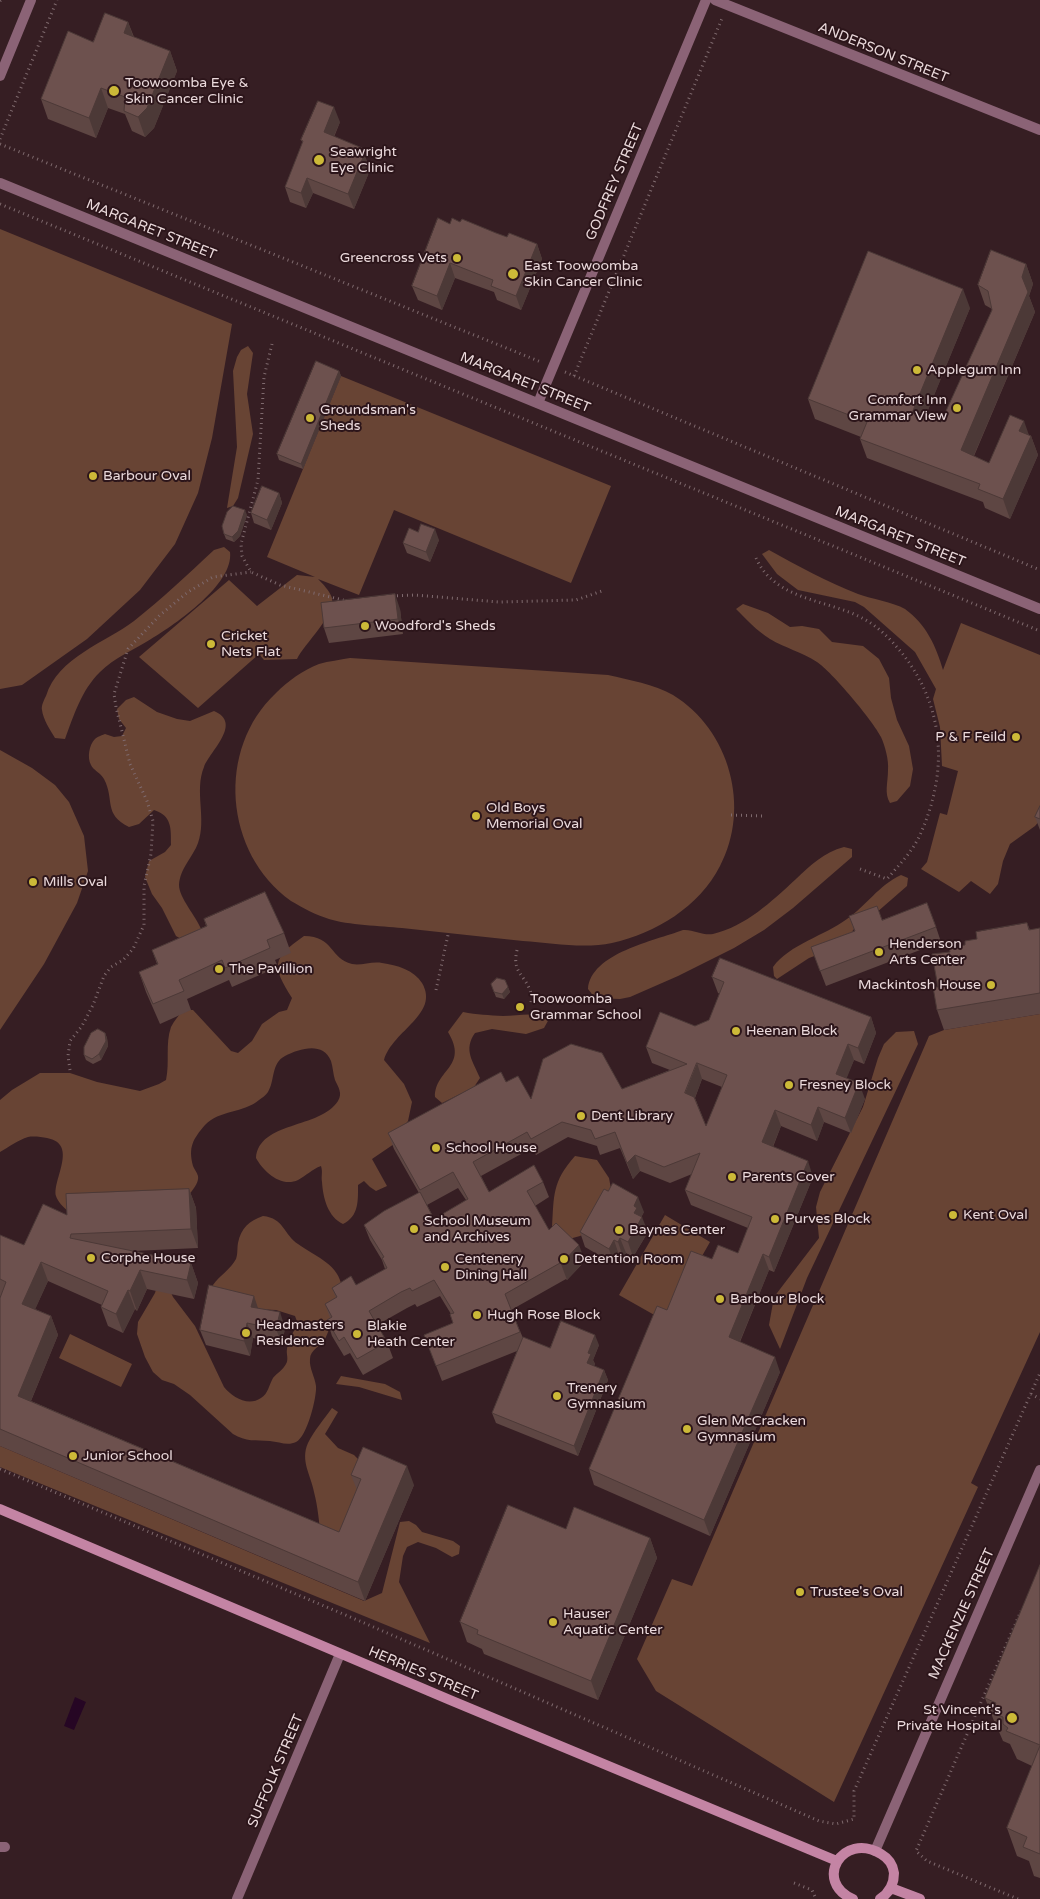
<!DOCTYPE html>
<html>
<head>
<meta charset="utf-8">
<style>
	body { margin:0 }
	canvas { display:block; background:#361e23 }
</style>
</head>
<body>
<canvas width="1040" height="1899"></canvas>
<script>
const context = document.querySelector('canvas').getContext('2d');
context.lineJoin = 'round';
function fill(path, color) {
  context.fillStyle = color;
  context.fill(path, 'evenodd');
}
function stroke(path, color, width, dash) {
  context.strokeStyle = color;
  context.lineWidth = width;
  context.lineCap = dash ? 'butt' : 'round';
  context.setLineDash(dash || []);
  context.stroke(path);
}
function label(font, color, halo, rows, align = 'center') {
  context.font = font + ' "Varela Round",sans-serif';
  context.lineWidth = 4;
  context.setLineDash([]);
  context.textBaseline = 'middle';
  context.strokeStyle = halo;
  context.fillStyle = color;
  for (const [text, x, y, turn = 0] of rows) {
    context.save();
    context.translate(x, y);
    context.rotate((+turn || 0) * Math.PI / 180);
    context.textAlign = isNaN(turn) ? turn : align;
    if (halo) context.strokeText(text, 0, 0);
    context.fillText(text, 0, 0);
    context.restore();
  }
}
fill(new Path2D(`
	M0 229 232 324 212 438 198 493 175 544 140 590 87 639 22 685 0 689Z
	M248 346 253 353 247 394 253 434 238 498 233 506 227 508 237 447 233 371 237 357 241 350Z
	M341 376 611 486 571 583 394 510 359 595 318 579C323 584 329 590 332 598 336 615 304 644 297 659L264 660 259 654 198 708 139 657 229 580 257 606 297 575 315 577 267 557Z
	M224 547 230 552C234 584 176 624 151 639 135 649 114 658 100 672 81 691 74 715 65 739L55 738C50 730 43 719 42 710 41 706 44 700 46 696 58 657 105 643 134 621 162 599 188 574 214 550Z
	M769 550C798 566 827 582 858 594 871 599 893 602 905 609 926 624 936 646 943 670L961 623 1040 655V820L1035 826 1010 844 1003 861 998 884 990 894 971 881 959 892 921 869 927 862 940 813 947 815 958 771 942 766 940 727 933 699 936 689 915 652 864 607 855 602 798 590 777 574 762 554Z
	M743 604 768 613 790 627 802 626 819 629 832 642 863 646 879 659 889 678 891 698 897 720 909 746 913 769 910 786 897 801 890 803C884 793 888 783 888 770 889 760 885 746 881 737 874 722 831 671 817 662 802 652 785 648 770 639 757 631 746 619 736 609Z
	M350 658 608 675C629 680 654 684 673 695 730 730 751 808 720 866 699 907 656 933 612 943 584 949 551 943 523 941 482 937 442 932 402 928 381 926 348 925 329 919 316 915 303 908 291 901 224 853 216 749 276 693 288 681 303 670 319 664 329 661 340 660 350 658Z
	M134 697 157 712 177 719 190 721 214 711C243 723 210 751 204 767 194 791 207 819 198 843 193 857 180 868 179 885 179 898 196 916 201 929L183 940 176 936 162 908 152 894 145 877 149 861 165 852 171 845C171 828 172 816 154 810L139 824 129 827C103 814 115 800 104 779 101 773 93 770 91 765 87 758 89 745 95 739 97 737 102 735 105 734L114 737 122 736 126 728 119 719 117 709 126 700Z
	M0 750 32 768 55 785 69 802 84 836 88 871 77 903 44 964 0 1030Z
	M844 847 852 849V857L793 908 764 930 734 948 678 976 630 997 620 999 595 998 588 989C591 953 654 941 683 930 693 929 703 936 713 934 746 926 771 902 796 879 811 865 824 852 844 847Z
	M901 875 908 878 907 886 876 913 859 922 853 930 850 939 844 945 809 958 777 979 774 976 773 967C790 944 824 936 847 919 866 906 879 885 901 875Z
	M304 936C334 936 330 959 352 964 361 966 372 961 382 963 397 965 414 970 422 983 440 1014 393 1030 384 1060L404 1084 412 1102 408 1121 400 1131 394 1144 372 1159 387 1186 376 1191 370 1187 364 1181 358 1185C358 1201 359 1216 343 1224 328 1217 323 1198 322 1182 321 1176 323 1172 321 1166 312 1169 306 1176 298 1180 281 1188 263 1171 256 1158 259 1121 320 1129 338 1101 343 1093 338 1087 335 1080 333 1074 333 1067 331 1061 323 1041 299 1049 285 1056 271 1063 275 1081 268 1092 266 1095 262 1098 259 1100 244 1113 219 1110 205 1125 193 1139 188 1147 193 1166 194 1169 197 1172 198 1176 200 1186 182 1203 173 1206 166 1209 155 1207 147 1207 121 1209 94 1210 68 1211 63 1207 58 1202 56 1196 52 1180 79 1144 47 1138 42 1137 33 1136 28 1137 18 1140 9 1147 0 1152V1100L12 1090 40 1073H70L97 1082 140 1091 159 1084 166 1080C170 1062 165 1044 171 1027 174 1021 179 1015 183 1010H193L231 1051 238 1053 252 1041 262 1024 279 1012 287 1010 292 998C272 966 271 959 304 936Z
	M463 1012C477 1015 489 1015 503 1016 519 1016 535 1011 549 1019L544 1028 526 1034 492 1029 475 1033C463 1050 473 1061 480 1078L474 1087 442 1103 435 1097C435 1069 469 1067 448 1032Z
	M1040 1014V1332L971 1483 978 1487 834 1802 656 1691 637 1659 672 1579 692 1586 929 1036 944 1030Z
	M914 1031 918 1044 807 1278 780 1349 769 1325 774 1297 819 1238 816 1207 820 1192 863 1107 878 1058 884 1044 896 1032Z
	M575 1156 597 1160 609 1178 611 1189 589 1231 580 1236 569 1239 552 1228C554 1195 552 1182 575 1156Z
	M665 1215 710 1242 665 1321 619 1295Z
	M263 1216C284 1218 284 1235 298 1244 313 1255 336 1263 341 1283 337 1296 331 1329 325 1339 321 1346 310 1350 310 1359 309 1368 315 1377 316 1386 317 1397 307 1437 296 1442 288 1446 279 1442 270 1441 256 1440 246 1442 233 1434L190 1395 174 1384 162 1380 153 1372 145 1357 137 1334 138 1322 155 1293 161 1272 173 1297 195 1326 224 1387C232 1397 248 1407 261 1398 268 1394 269 1385 273 1378 277 1373 283 1370 286 1364 289 1359 286 1354 287 1349 288 1339 293 1333 298 1324L295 1316 276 1310 253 1309 214 1294 213 1285C219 1276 231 1269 236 1259 238 1254 237 1248 238 1243 241 1228 249 1221 263 1216Z
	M70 1334 132 1364 121 1387 59 1358Z
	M341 1376 385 1384 400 1392 402 1400 359 1387 336 1384Z
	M332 1408 338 1412 325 1434 338 1448 354 1455 361 1462 355 1533 321 1538C319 1522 318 1507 314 1492 311 1475 300 1461 308 1443 314 1431 324 1419 332 1408Z
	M0 1446 364 1601 382 1593 400 1522 409 1521 416 1525 422 1532 453 1541 460 1546 459 1554 452 1557 436 1548 418 1542 407 1547 403 1556 399 1582 430 1643 0 1467Z`), '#684434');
fill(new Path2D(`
	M75 1697 86 1702 74 1730 64 1726Z`), '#260624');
stroke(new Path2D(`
	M0 1 1 0
	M0 139 57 0
	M0 144 541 362
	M0 204 1040 631
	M272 344 264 377 258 480 241 544 242 556 251 572 280 585 347 601
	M565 372 1040 570
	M574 376 723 16
	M756 558C775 601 828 599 864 619 882 629 896 645 908 661 946 715 947 777 919 837 911 853 899 865 887 879L860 869
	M392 596 415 595 499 602 576 600 602 591
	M731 815 763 816
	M517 950C512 972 523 973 530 990 532 995 531 1001 531 1006
	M436 990 448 935
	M70 1070 68 1056 70 1041 82 1026 93 1005 104 976 111 967 123 960 133 949 144 925V886L151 854 153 821 147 801 130 764 116 707 114 694 128 649 160 615 188 592 213 577 251 572
	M1031 1394 1040 1399
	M0 1469 362 1622 819 1821 836 1824 854 1819V1791L1040 1373
	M794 1883 812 1890 816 1899
	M1018 1899 927 1861 916 1851 1021 1611`), '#7f6a6e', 3, [1, 4]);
stroke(new Path2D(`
	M715 0 1040 130
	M538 403 706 0
	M0 1847H5
	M237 1899 340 1654`), '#8b6376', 10);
stroke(new Path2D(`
	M0 76 31 0
	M0 183 1040 609
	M875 1851 1040 1470`), '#8b6376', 10);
stroke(new Path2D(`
	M0 1509 450 1700 837 1861
	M891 1888 920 1899
	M853 1899C813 1882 842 1831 881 1854 888 1858 893 1865 894 1873 894 1884 889 1893 880 1899`), '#c484a4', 10);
fill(new Path2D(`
	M128 22 134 37 170 51 177 71 154 128 145 137 132 131 125 114 108 108 96 138 48 119 41 99 93 42Z
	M340 122 334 137 362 148 370 170 354 209 313 193 306 208 290 202 285 187 303 143 301 140Z
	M460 222 507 237 537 244 542 259 521 310 497 300 494 292 455 278 442 310 418 300 412 286 450 224Z
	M1026 264 1033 284 1029 296 1035 312 974 456 989 463 1029 435 1031 436 1038 455 1010 519 985 508 983 502 867 458 860 439 861 437 815 419 808 399 970 308 925 417 941 422 992 310V309L985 305 978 285Z
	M339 371 341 376 303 469 279 460 277 454Z
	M279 493 282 503 271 530 254 523 251 513Z
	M247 515 240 536 234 542 226 539 224 534Z
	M418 532 439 540 430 562 407 553 403 543Z
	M400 609 403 634 329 643 324 628Z
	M1040 806V830L1035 817Z
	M849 916 936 927 941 942 826 986 811 947 854 931Z
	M204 919 284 933 291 953 275 960 278 967 232 987 229 980 187 999 191 1010 160 1024 146 992 139 972 157 964 152 950 206 926Z
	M1027 923 1030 930 1040 928V1014L944 1030 937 1010 938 987 965 945 977 939Z
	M712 977 871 1017 876 1033 864 1064 854 1060 846 1078 865 1099 851 1133 824 1122 817 1141 781 1126 773 1147 813 1177 774 1272 769 1270 740 1342 780 1372 710 1536 594 1485 589 1469 667 1310 712 1259 738 1253 748 1228 691 1205 685 1190 692 1174 670 1183 640 1171 633 1179 620 1148 600 1155 597 1146 568 1137 536 1155 532 1148 481 1176 489 1192 543 1182 549 1197 535 1206 549 1230 585 1261 567 1280 566 1279 511 1310 523 1338 550 1348 599 1345 593 1360 595 1364 594 1366 604 1370 608 1380 578 1456 496 1423 492 1413 517 1351 442 1381 424 1335 453 1323 450 1314H451L440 1296 417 1307 415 1304 407 1308 377 1325 387 1342 393 1358 363 1375 350 1353 344 1356 332 1336 327 1320 330 1318 325 1304 336 1298 332 1288 356 1285 385 1269 382 1260 370 1240 364 1225 419 1193 394 1149 388 1133 506 1082 531 1099 622 1089 670 1070 652 1063 646 1047 709 1020 720 994 718 993ZM702 1079 722 1087 706 1126 695 1098ZM458 1188 466 1200 434 1219 427 1205Z
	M505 980 510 992 504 999 496 997 491 984Z
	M105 1033 107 1038 108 1046 101 1060 93 1064 86 1060 84 1055Z
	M189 1189 196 1208 198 1248 133 1251 191 1263 198 1283 194 1299 147 1289 137 1311 135 1309 123 1333 108 1326 101 1307 102 1305 48 1281 35 1309 51 1316 58 1335 31 1401 339 1532 357 1490 351 1475 414 1485 365 1601 0 1446V1298L1 1296H0V1235L24 1245 67 1215Z
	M644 1212 641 1217 648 1232 633 1257 626 1253 623 1257 619 1255 614 1264 585 1247 580 1232Z
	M258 1308 285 1328 282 1344 253 1338 250 1356 206 1345 200 1330Z
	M566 1529 650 1538 657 1558 598 1700 484 1654 482 1649 467 1642 460 1622Z
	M1040 1565V1878L1034 1876 1029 1861 1017 1856 1007 1828 1032 1766 1017 1759 1010 1744 1003 1741 997 1727 996 1726 985 1698Z`), '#5e4643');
fill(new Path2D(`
	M128 22 135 42 124 33Z
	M170 51 177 71 154 128 145 137 138 117Z
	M101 88 108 108 96 138 89 118Z
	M334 107 340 122 329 147 324 132Z
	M362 148 370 170 354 209 348 194Z
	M307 178 313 193 306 208 301 193Z
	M537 244 542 259 521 310 516 296Z
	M450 263 455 278 442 310 437 296Z
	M1026 264 1033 284 1029 296 1035 312 968 469 961 450Z
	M963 289 970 308 919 432 912 413Z
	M339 371 341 376 303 469 301 464Z
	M1024 421 1030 438 1031 436 1038 455 1010 519 1003 499 1019 431Z
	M279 493 282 503 271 530 267 520Z
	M245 510 247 515 240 536 234 542 232 537Z
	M435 529 439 540 430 562 426 552Z
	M395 594 400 609 403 634 398 619Z
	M508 987 510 992 504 999 502 994Z
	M871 1017 876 1033 864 1064 858 1048Z
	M105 1033 107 1038 108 1046 101 1060 99 1054Z
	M848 1044 854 1060 842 1090 836 1074Z
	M697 1063 702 1079 691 1108 685 1093Z
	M859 1083 865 1099 851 1133 845 1118Z
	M818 1107 824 1122 817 1141 811 1125Z
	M775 1110 781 1126 768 1158 762 1142Z
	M635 1155 640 1171 633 1179 627 1163Z
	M808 1161 813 1177 774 1272 769 1257Z
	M189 1189 196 1208 198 1248 191 1229Z
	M638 1197 644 1212 641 1218 642 1217 648 1232 633 1257 628 1242 634 1213V1206Z
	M620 1238 626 1253 623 1257 618 1242Z
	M614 1240 619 1255 614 1264 609 1249Z
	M579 1245 585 1261 567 1280 561 1264Z
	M763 1254 769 1270 735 1353 729 1337Z
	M41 1262 48 1281 29 1323 22 1304Z
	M191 1263 198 1283 194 1299 187 1280Z
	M140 1270 147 1289 137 1311 130 1291Z
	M128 1290 135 1309 123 1333 116 1314Z
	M254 1296 259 1311 251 1307Z
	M280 1312 285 1328 282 1344 276 1329Z
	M51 1316 58 1335 25 1415 18 1396Z
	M247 1323 253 1338 250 1356 244 1341Z
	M595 1335 599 1345 593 1360 595 1364 591 1374 587 1363 588 1353Z
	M775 1357 780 1372 710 1536 704 1520Z
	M604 1370 608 1380 578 1456 574 1446Z
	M407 1466 414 1485 365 1601 358 1582Z
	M650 1538 657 1558 598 1700 591 1681Z`), '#4c3937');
const building = new Path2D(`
	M105 13 128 22 124 33 170 51 147 108 138 117 124 111 125 97 101 88 89 118 41 99 68 31 93 42Z
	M318 101 334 107 324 132 362 148 359 153 364 155 348 194 307 178 301 193 285 187 303 141 301 140Z
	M438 218 450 224 452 218 460 222 462 219 496 233 507 237 509 233 537 244 516 296 491 286 493 280 450 263 437 296 412 286Z
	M991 250 1026 264 1022 277 1028 292 961 450 989 463 1010 415 1024 421 1019 431 1031 436 1003 499 978 489 980 484 860 439 867 422 808 399 868 251 963 289 912 413 941 422 992 310 988 291 978 285Z
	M316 361 339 371 301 464 277 454Z
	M262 486 279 493 267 520 251 513Z
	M233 506 245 510 238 531 232 537 224 534 222 526 227 512Z
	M421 524 435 529 426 552 403 543 409 528 418 532Z
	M395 594 398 619 324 628 321 603Z
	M1040 806V819L1035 817Z
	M265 892 284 933 267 940 270 948 225 968 222 960 179 980 184 991 153 1004 139 972 158 964 152 950 207 926 204 919Z
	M927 903 936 927 820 971 811 947 855 931 849 916 877 906 882 920Z
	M1027 923 1029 930 1040 928V993L937 1010 933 987H938L932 954 950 952 949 947 965 945V941L977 939 976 932Z
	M720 958 871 1017 858 1048 848 1044 836 1074 859 1083 845 1118 818 1107 811 1125 775 1110 762 1142 808 1161 769 1257 763 1254 729 1337 775 1357 704 1520 589 1469 657 1306 667 1310 691 1251 712 1259 718 1245 738 1253 752 1217 685 1190 700 1153 664 1167 635 1155 627 1163 615 1132 595 1139 591 1130 562 1122 531 1139 527 1132 473 1162 489 1192 534 1165 543 1182 527 1191 549 1230 556 1223 579 1245 561 1264 560 1263 505 1294 520 1332 436 1366 424 1335 453 1323 450 1314 454 1313 434 1280 412 1291 410 1288 401 1292 369 1311 387 1342 357 1359 344 1337 339 1341 327 1320 332 1317 325 1304 337 1297 332 1288 351 1276 356 1285 387 1268 382 1258 384 1257 364 1225 384 1211 420 1192 434 1219 468 1199 453 1172 420 1190 388 1133 501 1072 506 1082 518 1076 531 1099 543 1059 571 1044 602 1053 622 1089 687 1064 646 1047 660 1012 695 1026 709 1020 724 982 712 977ZM697 1063 727 1075 706 1126 694 1097 685 1093Z
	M497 978 505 980 508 987 502 994 494 992 491 984Z
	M98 1029 105 1033 106 1041 99 1054 92 1059 84 1055V1047L91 1033Z
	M613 1183 638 1197 634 1206 637 1208 634 1213 642 1217 628 1242 620 1238 618 1242 614 1240 609 1249 580 1232 604 1189 608 1191Z
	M189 1189 191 1229 71 1234 70 1238 191 1263 187 1280 140 1270 130 1291 128 1290 116 1314 101 1307 108 1291 41 1262 22 1304 51 1316 18 1396 339 1532 361 1479 351 1475 363 1447 407 1466 358 1582 0 1429V1298L6 1282 0 1279V1235L24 1245 43 1204 67 1215 66 1194Z
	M209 1285 254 1296 251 1307 280 1312 276 1329 247 1323 244 1341 200 1330Z
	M561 1321 595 1335 588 1353 591 1354 587 1363 604 1370 574 1446 492 1413 523 1337 550 1348Z
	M508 1505 566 1529 574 1507 650 1538 591 1681 477 1634 478 1630 460 1622Z
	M1040 1565V1745L1006 1731 1008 1728 1003 1724V1717L992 1713 996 1703 985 1698Z
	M1040 1746V1854L1023 1847 1027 1837 1007 1828Z`);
fill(building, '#6d514e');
stroke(building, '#4c3937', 1);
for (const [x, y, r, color] of [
	[114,91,6,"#ccb938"],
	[319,160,6,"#ccb938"],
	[457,258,5,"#ccb938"],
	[513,274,6,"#ccb938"],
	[917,370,5,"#ccb938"],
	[957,408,5,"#ccb938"],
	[310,418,5,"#ccb938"],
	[93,476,5,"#ccb938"],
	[365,626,5,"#ccb938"],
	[211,644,5,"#ccb938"],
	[1016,737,5,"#ccb938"],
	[476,816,5,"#ccb938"],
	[33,882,5,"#ccb938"],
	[879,952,5,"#ccb938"],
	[219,969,5,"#ccb938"],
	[991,985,5,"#ccb938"],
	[520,1007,5,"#ccb938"],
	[736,1031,5,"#ccb938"],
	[789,1085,5,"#ccb938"],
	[581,1116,5,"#ccb938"],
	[436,1148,5,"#ccb938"],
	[732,1177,5,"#ccb938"],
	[953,1215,5,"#ccb938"],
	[775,1219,5,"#ccb938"],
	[414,1229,5,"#ccb938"],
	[619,1230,5,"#ccb938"],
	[91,1258,5,"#ccb938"],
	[564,1259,5,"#ccb938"],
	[445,1267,5,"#ccb938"],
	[720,1299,5,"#ccb938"],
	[477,1315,5,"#ccb938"],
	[246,1333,5,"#ccb938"],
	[357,1334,5,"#ccb938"],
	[557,1396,5,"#ccb938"],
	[687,1429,5,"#ccb938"],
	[73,1456,5,"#ccb938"],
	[800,1592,5,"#ccb938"],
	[553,1622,5,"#ccb938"],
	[1012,1718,6,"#ccb938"]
]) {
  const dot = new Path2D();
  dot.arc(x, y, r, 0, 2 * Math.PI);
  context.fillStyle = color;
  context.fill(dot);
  stroke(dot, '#2c151a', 2);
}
label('14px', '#ebdadc', '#2c151a', [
	["ANDERSON STREET",883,53,22],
	["GODFREY STREET",615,182,-67],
	["MARGARET STREET",151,230,22],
	["MARGARET STREET",525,383,22],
	["MARGARET STREET",900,537,22],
	["MACKENZIE STREET",962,1614,-66],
	["HERRIES STREET",423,1674,23],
	["SUFFOLK STREET",276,1771,-67]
]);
label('14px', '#ebdadc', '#2c151a', [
	["Toowoomba Eye &",125,83],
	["Skin Cancer Clinic",125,99],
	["Seawright",330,152],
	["Eye Clinic",330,168],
	["Greencross Vets",447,258,"right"],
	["East Toowoomba",524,266],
	["Skin Cancer Clinic",524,282],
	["Applegum Inn",927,370],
	["Comfort Inn",947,400,"right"],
	["Grammar View",947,416,"right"],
	["Groundsman's",320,410],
	["Sheds",320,426],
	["Barbour Oval",103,476],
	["Woodford's Sheds",375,626],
	["Cricket",221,636],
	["Nets Flat",221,652],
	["P & F Feild",1006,737,"right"],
	["Old Boys",486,808],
	["Memorial Oval",486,824],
	["Mills Oval",43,882],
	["Henderson",889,944],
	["Arts Center",889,960],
	["The Pavillion",229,969],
	["Mackintosh House",981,985,"right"],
	["Toowoomba",530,999],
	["Grammar School",530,1015],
	["Heenan Block",746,1031],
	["Fresney Block",799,1085],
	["Dent Library",591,1116],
	["School House",446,1148],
	["Parents Cover",742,1177],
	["Kent Oval",963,1215],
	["Purves Block",785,1219],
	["School Museum",424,1221],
	["and Archives",424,1237],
	["Baynes Center",629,1230],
	["Corphe House",101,1258],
	["Centenery",455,1259],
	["Dining Hall",455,1275],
	["Detention Room",574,1259],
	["Barbour Block",730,1299],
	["Hugh Rose Block",487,1315],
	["Headmasters",256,1325],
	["Residence",256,1341],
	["Blakie",367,1326],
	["Heath Center",367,1342],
	["Trenery",567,1388],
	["Gymnasium",567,1404],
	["Glen McCracken",697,1421],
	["Gymnasium",697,1437],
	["Junior School",83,1456],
	["Trustee's Oval",810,1592],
	["Hauser",563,1614],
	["Aquatic Center",563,1630],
	["St Vincent's",1001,1710,"right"],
	["Private Hospital",1001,1726,"right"]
], 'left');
</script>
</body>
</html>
